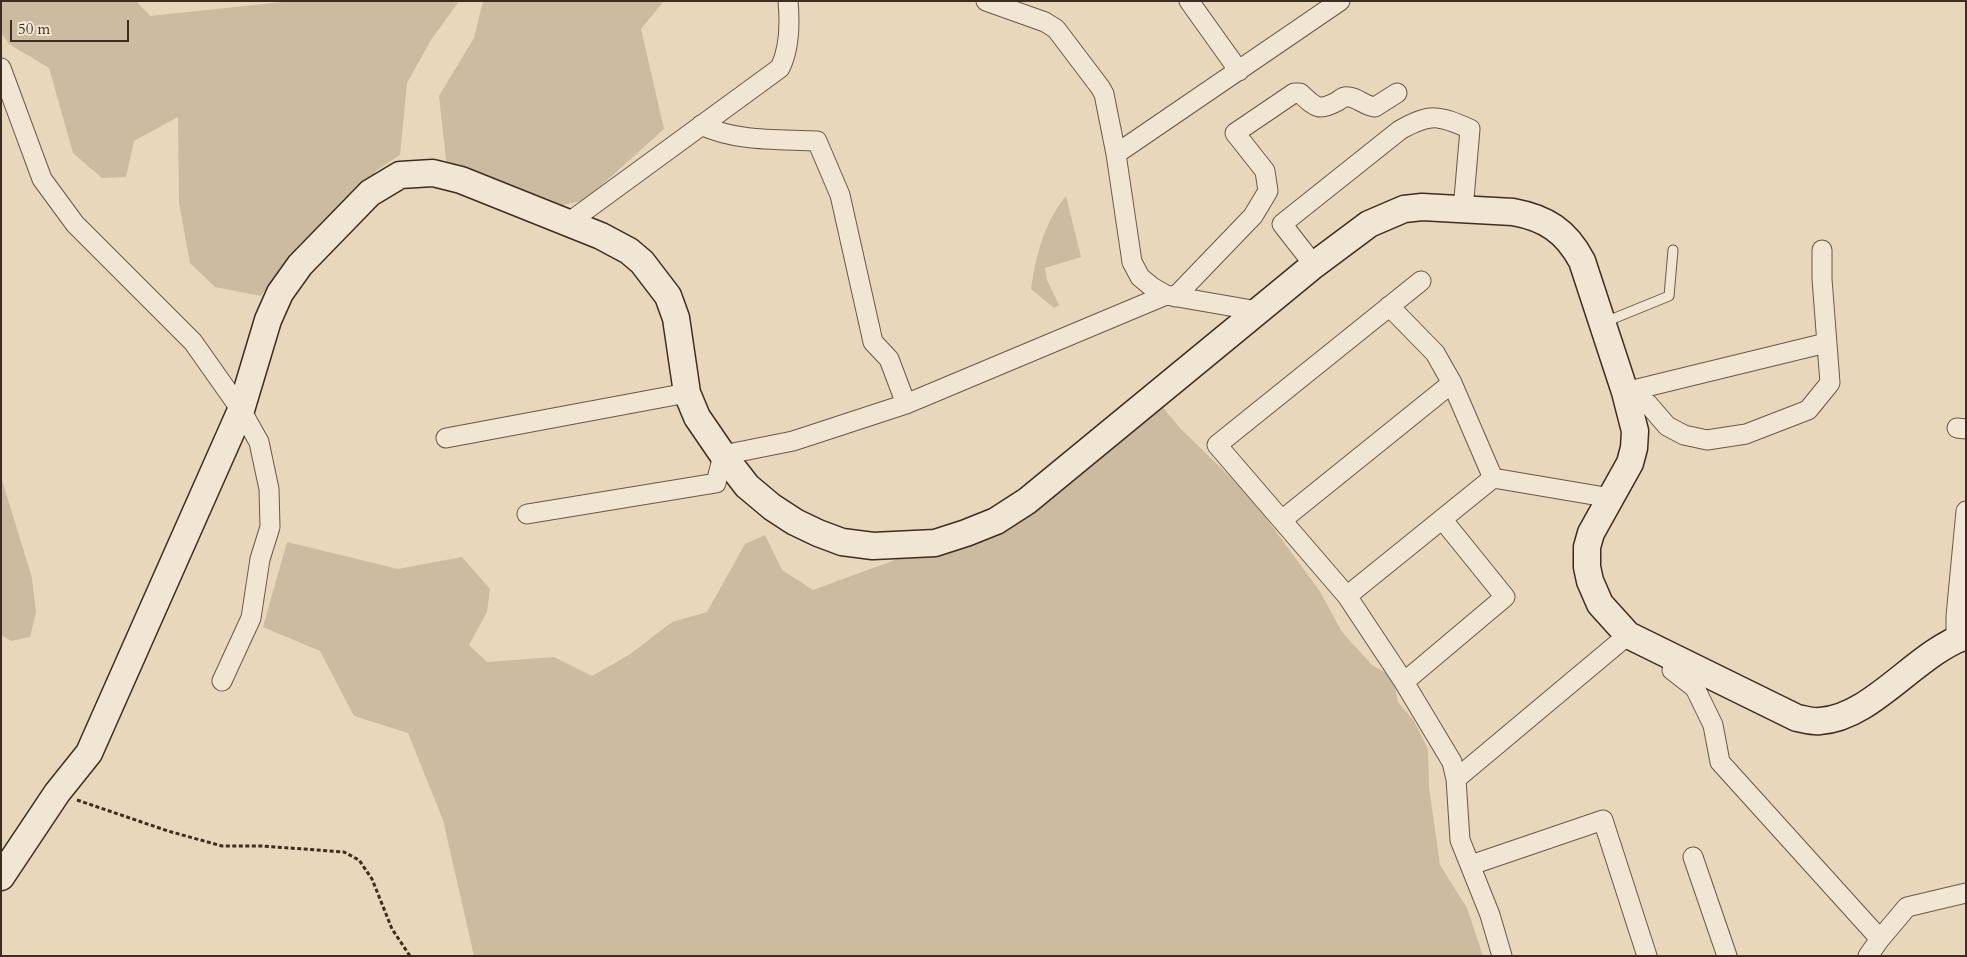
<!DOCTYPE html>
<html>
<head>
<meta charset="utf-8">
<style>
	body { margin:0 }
	#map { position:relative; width:1967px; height:957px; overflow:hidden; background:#e9d7bb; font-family:Cardo,serif }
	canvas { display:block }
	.frame { position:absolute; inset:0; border:2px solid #3d2d21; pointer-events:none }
	.scale { position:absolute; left:10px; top:20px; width:119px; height:22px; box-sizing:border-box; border:2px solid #3d2d21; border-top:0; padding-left:6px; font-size:15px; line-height:18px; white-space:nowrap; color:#3d2d21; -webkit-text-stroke:4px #f1e5d3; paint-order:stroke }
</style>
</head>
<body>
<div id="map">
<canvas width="1967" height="957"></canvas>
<div class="frame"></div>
<div class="scale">50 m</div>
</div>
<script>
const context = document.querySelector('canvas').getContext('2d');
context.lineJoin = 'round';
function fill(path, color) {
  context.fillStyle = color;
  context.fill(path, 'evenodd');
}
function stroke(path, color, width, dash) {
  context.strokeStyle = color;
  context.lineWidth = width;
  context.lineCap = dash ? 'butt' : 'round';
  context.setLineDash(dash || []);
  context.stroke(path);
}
fill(new Path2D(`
	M1 1H136L150 16 292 1H459L431 40 407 83 400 155 377 170 339 212 289 257 261 296 215 287 190 263 179 203 178 117 134 141 126 177 102 178 73 153 49 68 9 44 1 33Z
	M483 1H664L641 29 664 129 585 200 554 207 447 168 439 96 474 38Z
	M1066 196 1081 257 1045 268 1047 280 1059 305 1054 308 1031 289C1036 256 1044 222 1066 196Z
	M1156 399 1180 428 1232 479 1260 510 1319 590 1342 632 1372 665 1393 677 1398 702 1414 721 1428 749 1429 787 1440 865 1467 908 1483 956H474L443 820 408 733 354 716 320 651 263 627 287 542 398 569 462 557 490 589 487 612 469 645 487 662 554 657 592 676 629 655 672 622 707 612 745 544 765 535 782 570 813 590 958 537Z
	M1 477 32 578 36 612 30 637 11 641 1 635Z`), '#ccbaa1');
const lane = new Path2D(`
	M1605 322 1669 296 1673 250`);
const street = new Path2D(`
	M986 1 1045 22 1056 29 1100 87 1104 94 1116 154 1132 262 1140 277 1152 287 1166 295 1258 311
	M1189 1 1239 71
	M1 68 42 179 75 224 193 342 241 410 259 442 269 489 270 527 260 559 251 618 222 681
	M701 125C737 142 778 139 817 141L840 195 873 342 889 359 906 404
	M1116 154 1340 1
	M568 223 780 68C790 48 790 23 788 1
	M1314 265 1282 224 1400 130C1431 113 1438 115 1470 129L1463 210
	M1421 281 1217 445 1347 596 1404 682 1452 762 1456 779 1460 840 1490 915 1502 956
	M1175 297 1253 216 1268 191 1265 171 1235 133 1294 93H1300C1315 107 1318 112 1338 101 1342 98 1344 96 1349 97 1358 98 1365 106 1375 107L1397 93
	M1389 306 1435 353 1452 383 1493 478
	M1625 392 1826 343
	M1625 396 1648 404 1667 426 1684 435 1707 440 1746 434 1808 410 1830 383 1822 279V250
	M1957 428 1966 429
	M446 438 687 393
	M527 514 716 483 723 455 793 441 906 404 1166 295
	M1282 520 1452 383
	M1347 596 1493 478 1611 498
	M1956 640V616L1966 511
	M1678 660 1672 670 1695 688 1713 725 1720 762 1880 939
	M1404 682 1505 597 1442 519
	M1456 779 1628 635
	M1693 857 1727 956
	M1471 865 1603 820 1647 956
	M1868 956 1880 939 1907 907 1966 893`);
const secondary = new Path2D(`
	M1 877 57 793 89 753 241 410 268 320 280 293 300 265 370 193 400 175 433 173 461 180 601 236 629 251 642 262 668 296 676 318 687 393 697 417 723 455 747 486 772 507 795 522 818 533 842 542 873 546 935 543 966 533 996 521 1027 501 1314 265 1369 224 1404 209 1422 207 1513 212C1546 218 1566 231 1582 261L1625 392 1635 431 1634 448 1630 463 1591 533 1587 547V567L1590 581 1600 604 1628 635 1797 718C1804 719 1812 722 1820 721 1872 718 1916 653 1966 636`);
stroke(lane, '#685848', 11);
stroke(street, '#685848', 21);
stroke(secondary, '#3d2d21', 29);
stroke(new Path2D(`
	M77 800 168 831 222 846H262L344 852 359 860 372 879 392 929 410 956`), '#3d2d21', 3, [4, 2.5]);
stroke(lane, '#f1e5d3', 9);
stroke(street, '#f1e5d3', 19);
stroke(secondary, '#f1e5d3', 26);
</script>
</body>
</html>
